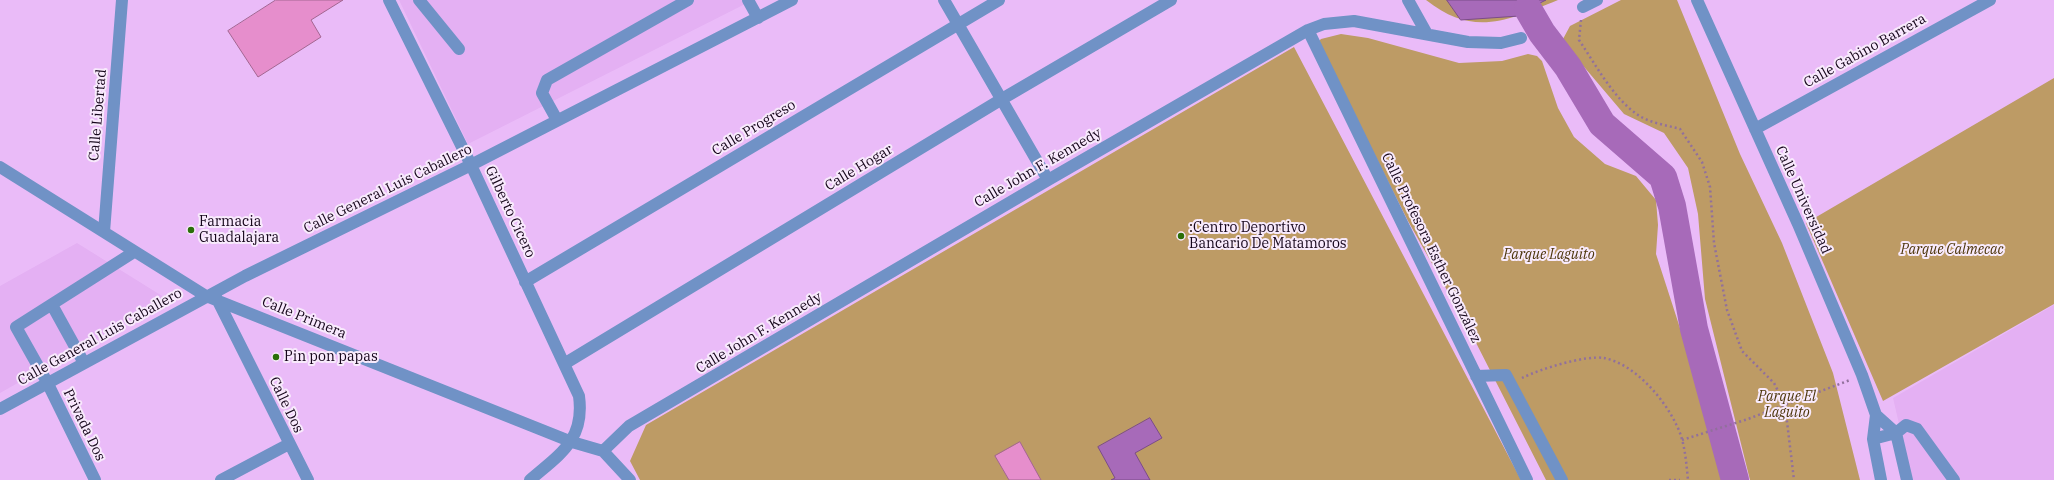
<!DOCTYPE html>
<html>
<head>
<meta charset="utf-8">
<style>
	body { margin:0 }
	canvas { display:block; background:#eabbf8 }
</style>
</head>
<body>
<canvas width="2054" height="480"></canvas>
<script>
const context = document.querySelector('canvas').getContext('2d');
context.lineJoin = 'round';
function fill(path, color) {
  context.fillStyle = color;
  context.fill(path, 'evenodd');
}
function stroke(path, color, width, dash) {
  context.strokeStyle = color;
  context.lineWidth = width;
  context.lineCap = dash ? 'butt' : 'round';
  context.setLineDash(dash || []);
  context.stroke(path);
}
function label(font, color, halo, rows, align = 'center') {
  context.font = font + ' "IBM Plex Serif",serif';
  context.lineWidth = 4;
  context.setLineDash([]);
  context.textBaseline = 'middle';
  context.strokeStyle = halo;
  context.fillStyle = color;
  for (const [text, x, y, turn = 0] of rows) {
    context.save();
    context.translate(x, y);
    context.rotate((+turn || 0) * Math.PI / 180);
    context.textAlign = isNaN(turn) ? turn : align;
    if (halo) context.strokeText(text, 0, 0);
    context.fillText(text, 0, 0);
    context.restore();
  }
}
fill(new Path2D(`
	M399 0H753L468 144Z
	M77 243 167 299 0 393V286Z
	M2054 305V480H1912L1893 398Z`), '#e4b0f3');
fill(new Path2D(`
	M1426 0H1558C1508 20 1474 38 1426 0Z
	M1621 0H1677L1740 154 1782 243 1833 373 1860 480H1750L1705 299 1698 214 1688 168 1664 133 1624 114 1568 48 1563 39 1570 26Z
	M1341 34 1368 38 1459 63 1502 61 1528 54 1537 56 1542 61 1558 108 1574 137 1605 164 1636 176 1656 200 1658 225 1656 254 1725 467 1727 480H1546L1470 331 1408 221 1320 46 1318 42 1321 39Z
	M1294 47 1521 480H640L630 461 646 425Z
	M2054 78V304L1883 401 1806 223Z`), '#bd9b65');
const water = new Path2D(`
	M1447 0H1546L1528 9 1519 16 1461 20Z
	M1150 418 1162 438 1135 453 1150 480H1111L1115 478 1098 447Z`);
fill(water, '#a76ab9');
stroke(water, '#7b4c89', 1);
stroke(new Path2D(`
	M1528 9 1542 33 1568 67 1602 124 1663 177 1672 206 1694 329 1735 480`), '#a76ab9', 28);
const building = new Path2D(`
	M276 0H343L311 20 321 37 258 77 228 31Z
	M1020 442 1041 480H1009L995 456Z`);
fill(building, '#e68ecc');
stroke(building, '#a36691', 1);
stroke(new Path2D(`
	M1581 20 1579 40C1596 65 1613 98 1638 115 1650 123 1666 125 1680 129L1702 162 1710 187 1714 243 1727 310 1742 351 1774 383 1785 405 1794 480
	M1522 378C1540 369 1585 355 1604 358 1634 364 1663 397 1676 424 1685 441 1686 461 1688 480
	M1682 440 1748 419 1850 380
	M1669 480H1680`), '#92709c', 2.5, [2, 3]);
stroke(new Path2D(`
	M389 0 471 165 579 396C585 440 560 454 530 480
	M419 0 459 49
	M748 0 758 18
	M944 0 1048 180
	M1408 0 1427 34
	M1697 0 1798 224 1862 375 1876 415 1873 439 1881 480
	M1583 7 1597 0
	M1308 30 1527 480
	M557 120 542 93 547 80 688 0
	M1755 129 1990 0
	M0 167 206 296 572 442 603 451 630 480
	M104 232 122 0
	M525 282 999 0
	M217 299 308 480
	M52 305 84 363
	M564 364 1002 99 1171 0
	M1476 376 1506 375 1562 480
	M0 409 245 276 471 165 792 0
	M1876 415 1896 433 1907 480
	M1873 439 1896 433 1906 425 1917 429 1954 480
	M603 451 629 426 1048 180 1308 30 1324 24 1354 21 1468 42 1501 43 1521 38
	M95 480 47 382 16 327 134 252
	M221 480 289 444`), '#7092c6', 12);
for (const [x, y, r, color] of [
	[191,230,4,"#2a6e08"],
	[1181,236,4,"#2a6e08"],
	[276,357,4,"#2a6e08"]
]) {
  const dot = new Path2D();
  dot.arc(x, y, r, 0, 2 * Math.PI);
  context.fillStyle = color;
  context.fill(dot);
  stroke(dot, '#f8eafc', 1.5);
}
label('14px', '#15051a', '#f8eafc', [
	["Calle Gabino Barrera",1865,51,-29],
	["Calle Libertad",98,115,-85],
	["Calle Progreso",754,128,-31],
	["Calle Hogar",859,168,-31],
	["Calle John F. Kennedy",1038,168,-30],
	["Calle General Luis Caballero",388,189,-26],
	["Calle Universidad",1803,200,66],
	["Gilberto Cicero",510,212,65],
	["Calle Profesora Esther González",1431,248,64],
	["Calle Primera",304,318,22],
	["Calle John F. Kennedy",759,333,-31],
	["Calle General Luis Caballero",100,337,-29],
	["Calle Dos",286,405,64],
	["Privada Dos",84,425,64]
]);
label('14px', '#15051a', '#f8eafc', [
	["Farmacia",199,222],
	["Guadalajara",199,238],
	[":Centro Deportivo",1189,228],
	["Bancario De Matamoros",1189,244],
	["Pin pon papas",284,357]
], 'left');
label('italic 14px', '#4c350a', '#f8eafc', [
	["Parque Calmecac",1952,250],
	["Parque Laguito",1549,255],
	["Parque El",1787,397],
	["Laguito",1787,413]
]);
</script>
</body>
</html>
